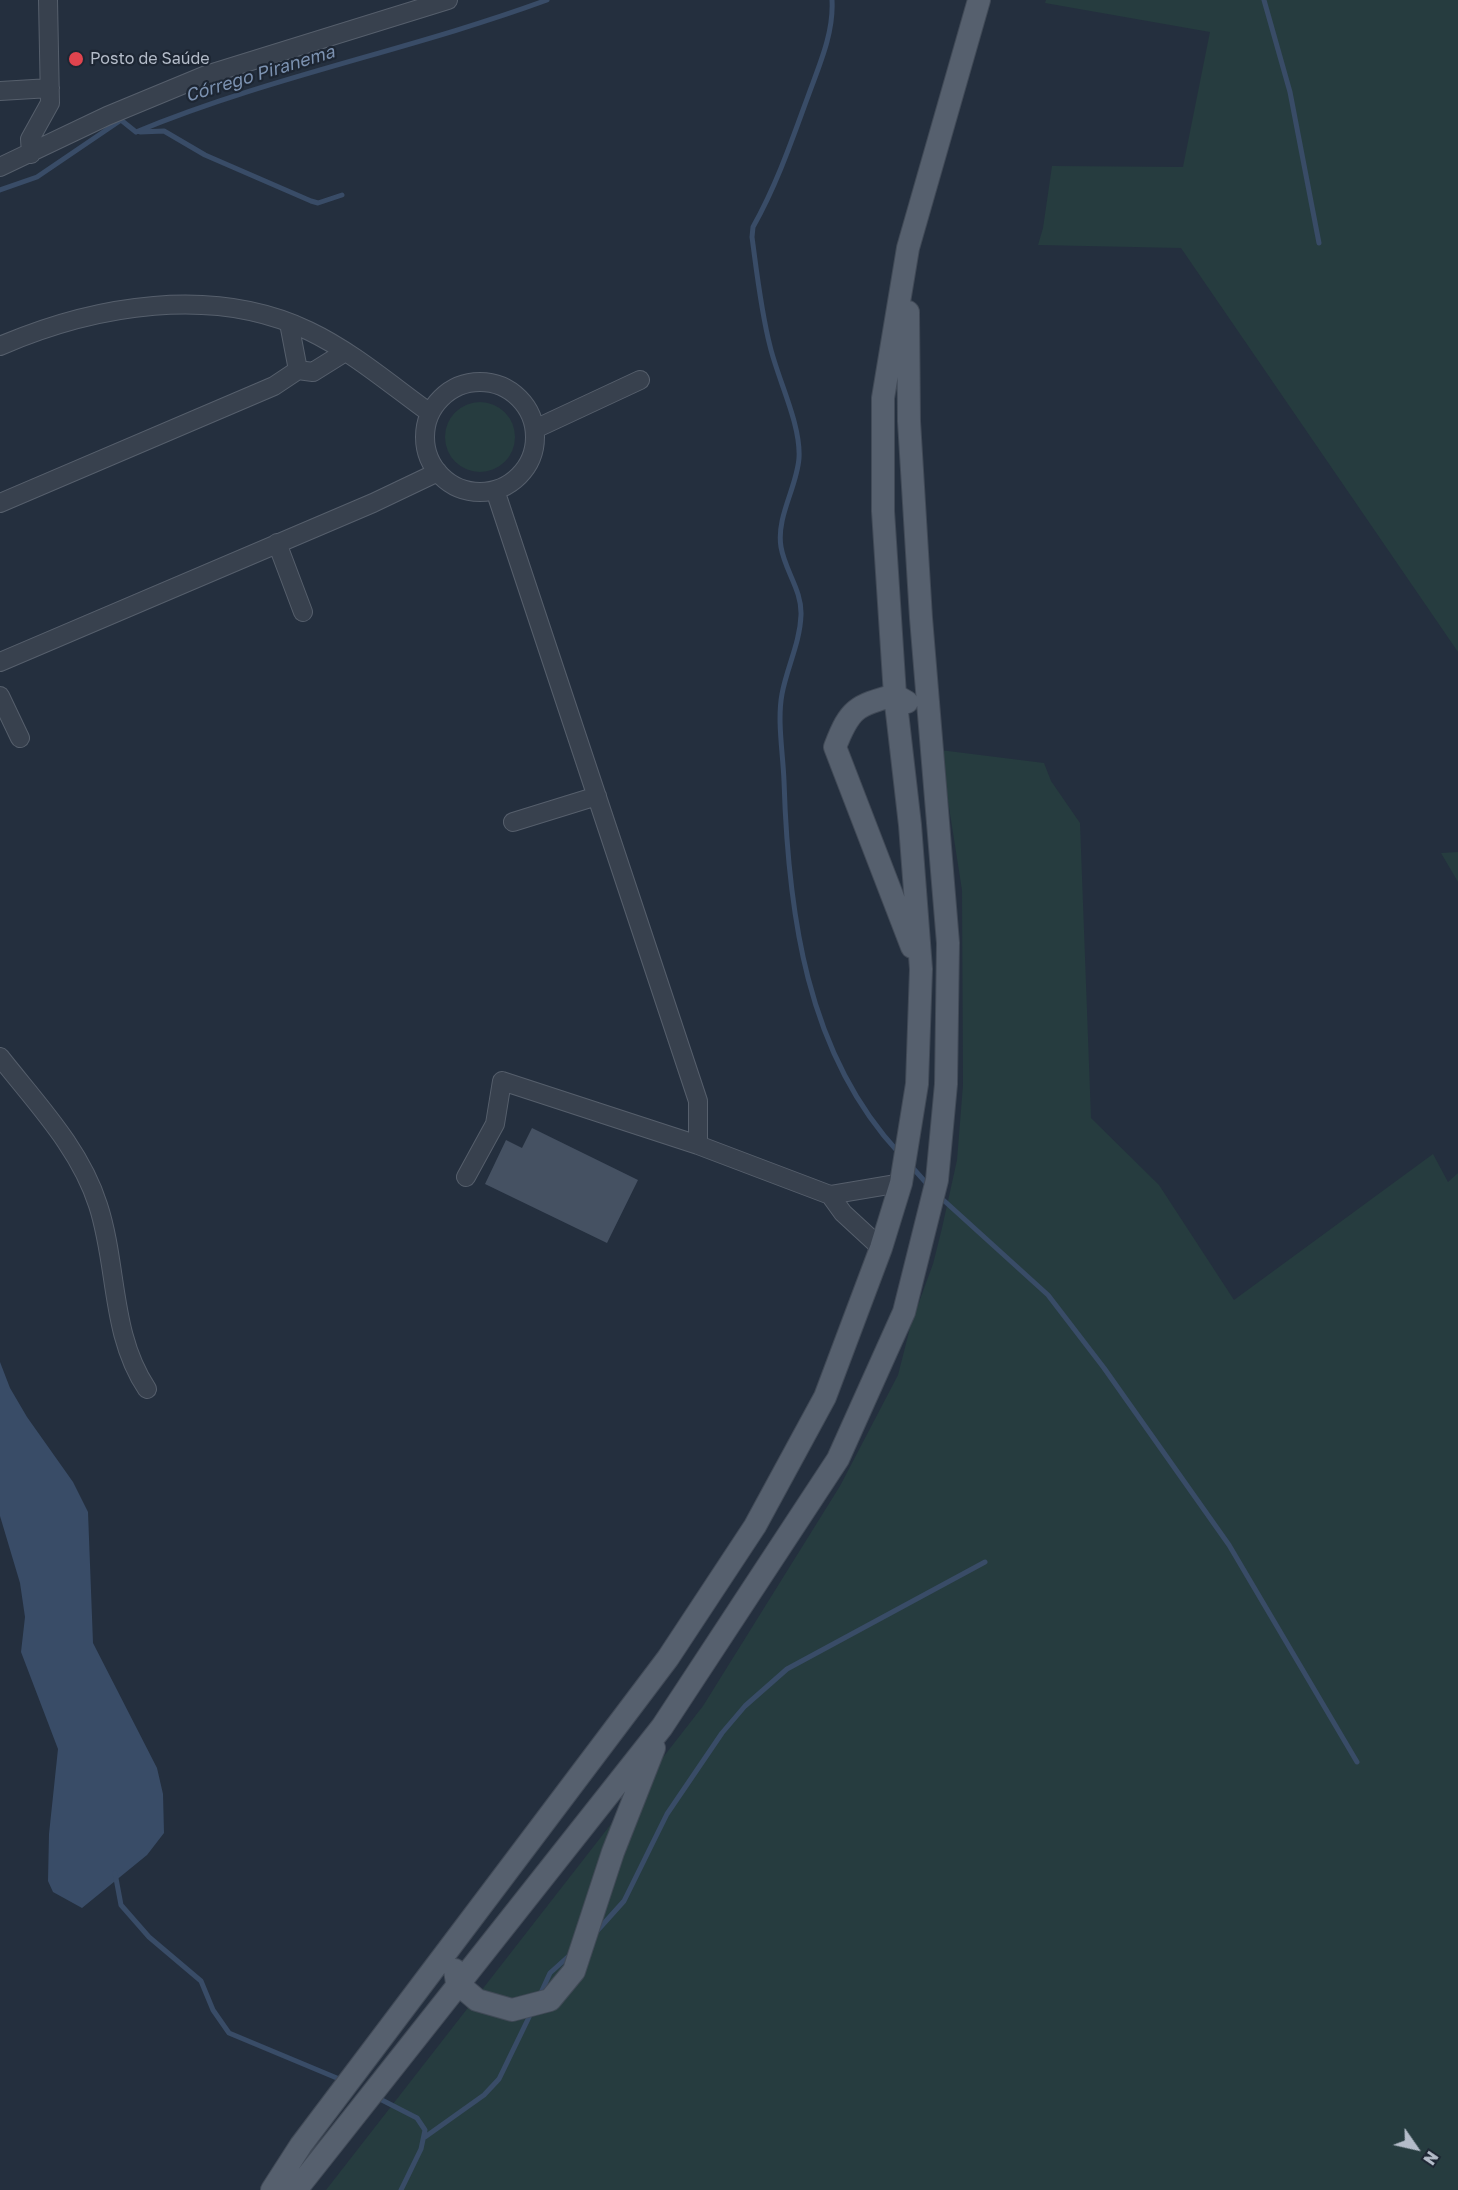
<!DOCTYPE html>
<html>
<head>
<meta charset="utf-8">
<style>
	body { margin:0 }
	#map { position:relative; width:1458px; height:2190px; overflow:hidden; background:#242f3e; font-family:"Golos Text",sans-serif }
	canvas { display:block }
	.north { position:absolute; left:1386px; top:2118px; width:60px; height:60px; -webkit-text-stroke:4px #1d2633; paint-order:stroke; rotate:124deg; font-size:16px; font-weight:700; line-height:24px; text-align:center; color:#b4bcc9 }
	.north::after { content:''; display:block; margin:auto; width:21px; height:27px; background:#b4bcc9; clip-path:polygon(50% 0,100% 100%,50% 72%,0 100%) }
</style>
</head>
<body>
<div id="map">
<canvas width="1458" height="2190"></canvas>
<div class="north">N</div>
</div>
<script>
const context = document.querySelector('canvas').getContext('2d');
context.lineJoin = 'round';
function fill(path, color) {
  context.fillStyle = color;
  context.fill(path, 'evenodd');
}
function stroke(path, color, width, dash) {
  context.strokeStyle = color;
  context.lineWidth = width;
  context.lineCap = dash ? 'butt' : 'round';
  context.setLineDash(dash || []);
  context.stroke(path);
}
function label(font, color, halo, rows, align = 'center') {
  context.font = font + ' "Golos Text",sans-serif';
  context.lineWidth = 4.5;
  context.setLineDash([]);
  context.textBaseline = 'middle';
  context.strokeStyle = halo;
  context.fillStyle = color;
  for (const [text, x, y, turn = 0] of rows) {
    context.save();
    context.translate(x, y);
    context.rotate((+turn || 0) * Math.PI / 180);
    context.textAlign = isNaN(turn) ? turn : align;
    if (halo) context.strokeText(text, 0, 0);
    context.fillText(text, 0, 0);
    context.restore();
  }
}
fill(new Path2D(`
	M1046 0H1458V652L1181 248 1038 245 1043 228 1052 166 1183 167 1210 32 1045 3Z
	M445 437a35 35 0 1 1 70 0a35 35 0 1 1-70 0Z
	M940 750 1044 763 1051 781 1080 823 1091 1118 1159 1185 1234 1300 1433 1154 1448 1182 1458 1173V2190H326L703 1706 840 1486 898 1375 911 1324 933 1264 942 1228 957 1160 963 1085 962 890Z
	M1458 852V882L1441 853Z`), '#263c3f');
fill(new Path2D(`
	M0 1362 10 1388 27 1417 73 1482 88 1512 93 1643 157 1768 163 1794 164 1833 147 1855 82 1908 53 1892 48 1881 49 1834 58 1749 21 1652 25 1617 20 1583 0 1516Z`), '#394c67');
stroke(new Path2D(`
	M832 0C834 34 818 68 807 99 791 143 776 186 753 227L752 237C757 274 761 311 770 346 778 380 801 424 799 458 797 487 776 517 781 547 785 571 802 590 801 615 800 643 787 667 782 694 777 721 783 753 784 781 788 911 806 1053 899 1153
	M1264 0 1290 92 1319 243
	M136 132C268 77 411 50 547 0
	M140 132 164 131 205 155 311 201 318 203 342 195
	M0 190 37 177 121 120 136 132
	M911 1166 929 1186
	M940 1197 1048 1295 1104 1368 1229 1545 1357 1762
	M115 1873 121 1905 149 1937 201 1981 213 2010 229 2033 344 2081
	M597 1931 624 1901 667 1814 722 1733 745 1706 787 1669 985 1562
	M540 1995 550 1973 570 1955
	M376 2097 417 2118 425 2130 421 2149 401 2190
	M425 2137 484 2095 499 2079 532 2011`), '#394c67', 5);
fill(new Path2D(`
	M532 1128 638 1180 607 1243 485 1184 506 1140 522 1148Z`), '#455162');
const minor = new Path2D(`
	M0 91 50 88
	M31 154 30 139 50 103 48 0
	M0 167 107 116 206 75 448 0
	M289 323 298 370
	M0 346C95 305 213 285 309 331 353 352 391 385 430 413
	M425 437a55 55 0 1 1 110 0a55 55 0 1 1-110 0Z
	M535 429 640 380
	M495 490 698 1101V1145
	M0 503 274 386 298 370 313 372 345 352
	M277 543 303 612
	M0 662 373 503 438 472
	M0 696 20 738
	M513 822 597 796
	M0 1057C36 1103 80 1148 98 1205 118 1266 110 1334 147 1389
	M466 1177 495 1124 502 1081 698 1145 830 1195 901 1183
	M830 1195 843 1213 881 1248`);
const major = new Path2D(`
	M907 702 895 695C856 706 850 708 835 747L912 947
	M455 1970 457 1983 477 2000 512 2010 550 2000 574 1971 613 1852 654 1748
	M272 2190 301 2145 668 1658 755 1526 825 1397 881 1248 901 1183 917 1084 921 969 910 825 895 695 883 511V398L908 248 979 0
	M296 2190 662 1727 838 1459 904 1312 937 1180 946 1084 948 943 921 618 909 421 908 312`);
stroke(minor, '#565f6c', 20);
stroke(major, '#414a57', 24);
stroke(minor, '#38414e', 18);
stroke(major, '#56606e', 22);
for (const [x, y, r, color] of [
	[76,59,8,"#e0444e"]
]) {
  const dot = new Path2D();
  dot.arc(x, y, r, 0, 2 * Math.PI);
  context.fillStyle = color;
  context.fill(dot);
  stroke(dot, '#1d2633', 2);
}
label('16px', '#b4bcc9', '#1d2633', [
	["Posto de Saúde",90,59]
], 'left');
label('italic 18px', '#7c92b1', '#1d2633', [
	["Córrego Piranema",260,74,-17]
]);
</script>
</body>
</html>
